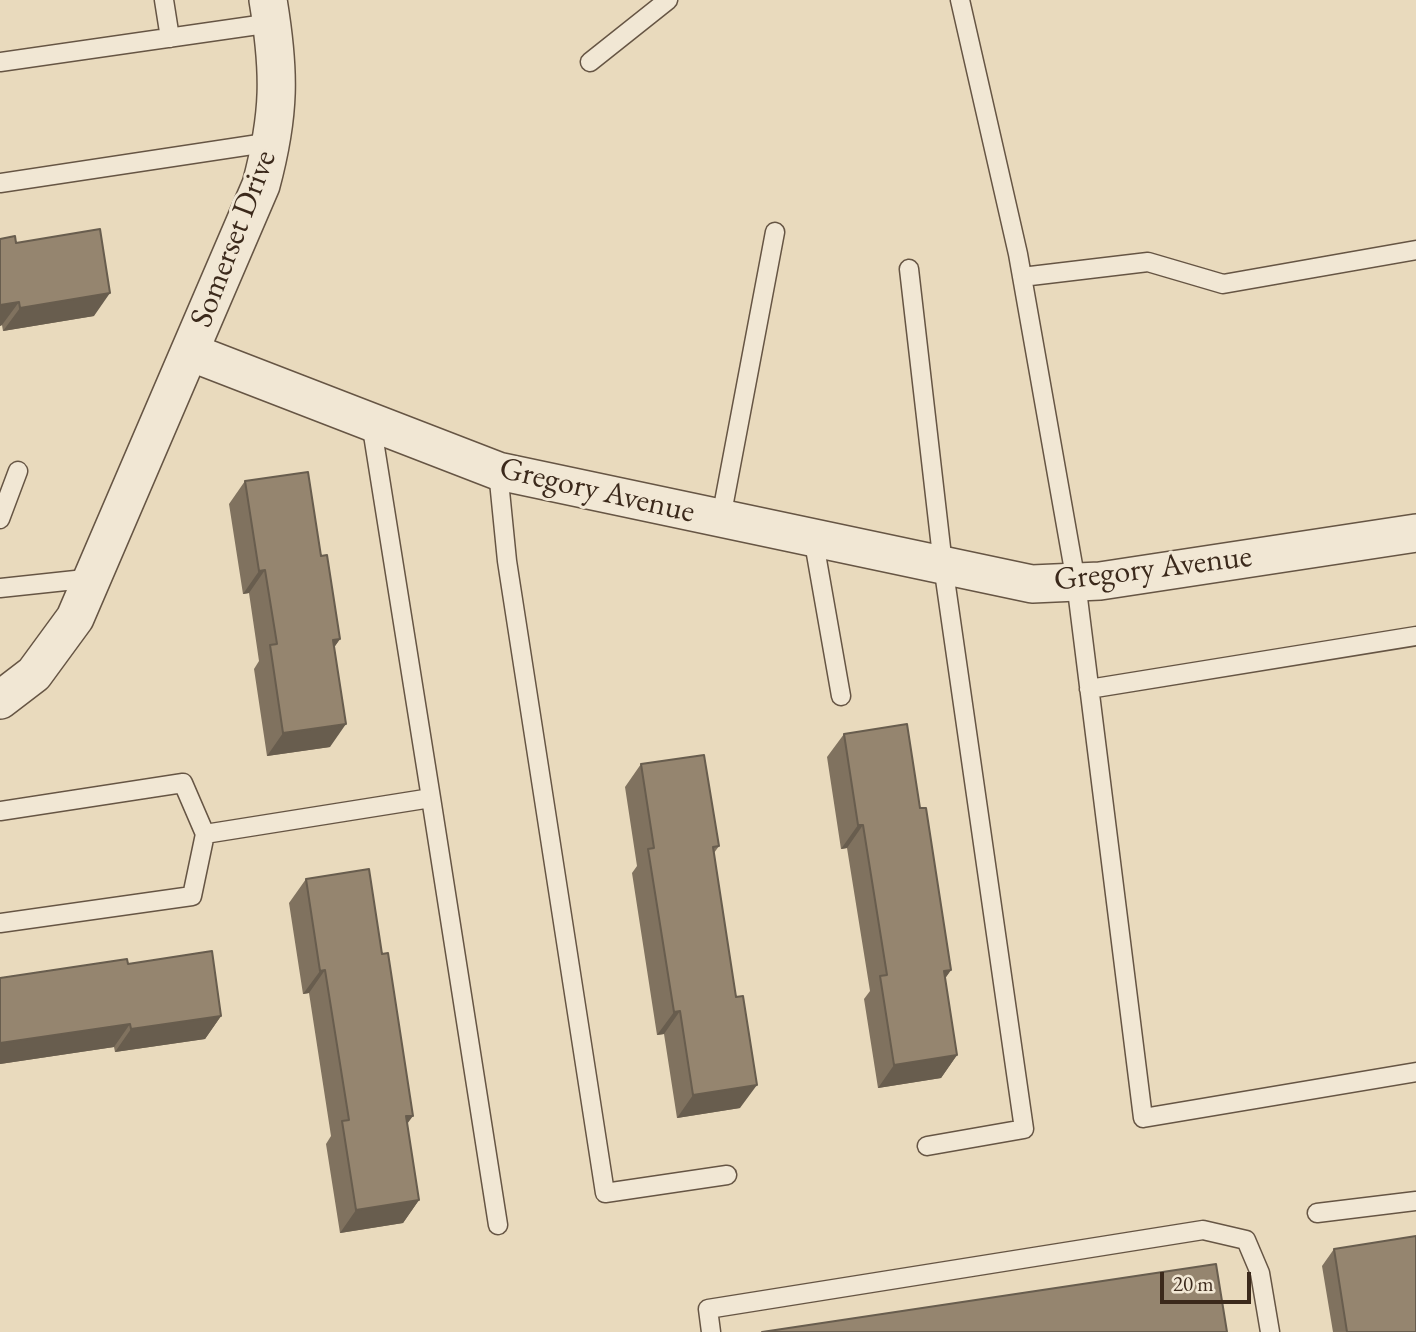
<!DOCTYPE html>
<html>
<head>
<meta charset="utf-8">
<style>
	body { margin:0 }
	#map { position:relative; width:1416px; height:1332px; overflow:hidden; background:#e9dabd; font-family:"EB Garamond",serif }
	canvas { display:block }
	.scale { position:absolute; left:1160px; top:1272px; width:91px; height:32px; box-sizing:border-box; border:4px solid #3b291b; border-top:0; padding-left:9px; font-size:21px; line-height:24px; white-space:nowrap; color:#3b291b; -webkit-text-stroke:5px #f1e7d4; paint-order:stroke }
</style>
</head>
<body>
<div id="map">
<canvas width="1416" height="1332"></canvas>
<div class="scale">20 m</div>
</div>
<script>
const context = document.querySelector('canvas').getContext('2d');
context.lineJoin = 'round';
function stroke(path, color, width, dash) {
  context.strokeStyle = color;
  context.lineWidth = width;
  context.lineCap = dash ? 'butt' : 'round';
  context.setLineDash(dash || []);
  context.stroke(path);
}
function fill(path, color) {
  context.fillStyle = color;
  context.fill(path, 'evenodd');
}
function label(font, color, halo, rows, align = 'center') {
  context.font = font + ' "EB Garamond",serif';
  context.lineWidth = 6;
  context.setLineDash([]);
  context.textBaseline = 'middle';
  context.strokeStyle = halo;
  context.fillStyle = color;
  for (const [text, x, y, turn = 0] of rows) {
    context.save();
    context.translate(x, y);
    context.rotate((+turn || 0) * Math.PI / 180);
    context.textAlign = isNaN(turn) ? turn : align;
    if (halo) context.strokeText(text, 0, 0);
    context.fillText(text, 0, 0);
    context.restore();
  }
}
const lane = new Path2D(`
	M164 0 170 38
	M960 0 1018 254 1076 582 1143 1118 1416 1072
	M0 62 272 23
	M590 62 668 0
	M0 183 272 142
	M909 269 943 565 1024 1129 927 1146
	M1022 277 1148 262 1223 284 1416 250
	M498 471 507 561 605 1193 727 1175
	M721 518 775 232
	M0 519 18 471
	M813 537 841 696
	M0 588 94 578
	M1089 689 1416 636
	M431 798 498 1225
	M0 811 183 783 205 834
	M0 923 192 896 205 834 431 798 371 422
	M1317 1213 1416 1201
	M711 1332 708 1309 1203 1230 1246 1240 1260 1273 1270 1332`);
const street = new Path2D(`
	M190 352 498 471 1032 584 1100 581 1416 533
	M0 700 34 674 75 618 261 185C280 114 280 72 268 0`);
stroke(lane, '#654', 21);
stroke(street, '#654', 40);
stroke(lane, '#f1e7d4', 18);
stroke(street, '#f1e7d4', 37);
fill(new Path2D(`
	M0 239 16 243 94 316 3 331 2 325 0 326Z
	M245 481 321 556 340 639 334 647 330 747 267 756 254 669 259 661 249 593 243 594 229 504Z
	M844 734 920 808 951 970 945 978 957 1055 941 1078 878 1088 864 999 870 991 847 848 841 849 827 757Z
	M641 764 719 846 714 853 740 1108 677 1118 664 1034 657 1035 632 873 637 866 625 787Z
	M306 879 407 1123 419 1200 403 1223 340 1233 326 1144 331 1136 309 993 303 994 289 903Z
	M0 978 221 1016 205 1039 115 1052 114 1047 0 1064Z
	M1334 1249 1416 1332H1333L1322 1266Z`), '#80725f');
fill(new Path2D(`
	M110 293 94 316 3 331 20 308Z
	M19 302 2 325 0 326V305Z
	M265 570 249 593 243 594 259 571Z
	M340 639 324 662 333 640Z
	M346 724 330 747 267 756 283 733Z
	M858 825H863L847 848 841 849Z
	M325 970 309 993 303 994 320 971Z
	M951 970 935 993 944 971Z
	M680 1011 664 1034 657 1035 674 1012Z
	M221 1016 205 1039 115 1052 131 1029Z
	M130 1024 114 1047 0 1064V1043Z
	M957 1055 941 1078 878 1088 894 1065Z
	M757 1085 740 1108 677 1118 693 1095Z
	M406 1116H413L396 1139Z
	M419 1200 403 1223 340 1233 356 1210Z`), '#685d4e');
const building = new Path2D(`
	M100 229 110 293 20 308 19 302 0 305V239L15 236 16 243Z
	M308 472 321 556 327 555 340 639 333 640 346 724 283 733 270 645 277 644 265 570 259 571 245 481Z
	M907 724 920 808H926L951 970 944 971 957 1055 894 1065 880 976 887 975 863 825H858L844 734Z
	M704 755 719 846 713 847 736 997 743 996 757 1085 693 1095 680 1011 674 1012 648 849 654 848 641 764Z
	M369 869 382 954 388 953 413 1116H406L419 1200 356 1210 342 1121 349 1120 325 970 320 971 306 879Z
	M212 951 221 1016 131 1029 130 1024 0 1043V978L127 959 128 964Z
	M1416 1236V1332H1347L1334 1249Z
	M1216 1264 1227 1332H762Z`);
fill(building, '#95856f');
stroke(building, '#685d4e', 2);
label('32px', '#3b291b', '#f1e7d4', [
	["Somerset Drive",234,239,-69],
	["Gregory Avenue",597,491,13],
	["Gregory Avenue",1153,569,-7]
]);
</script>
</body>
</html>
